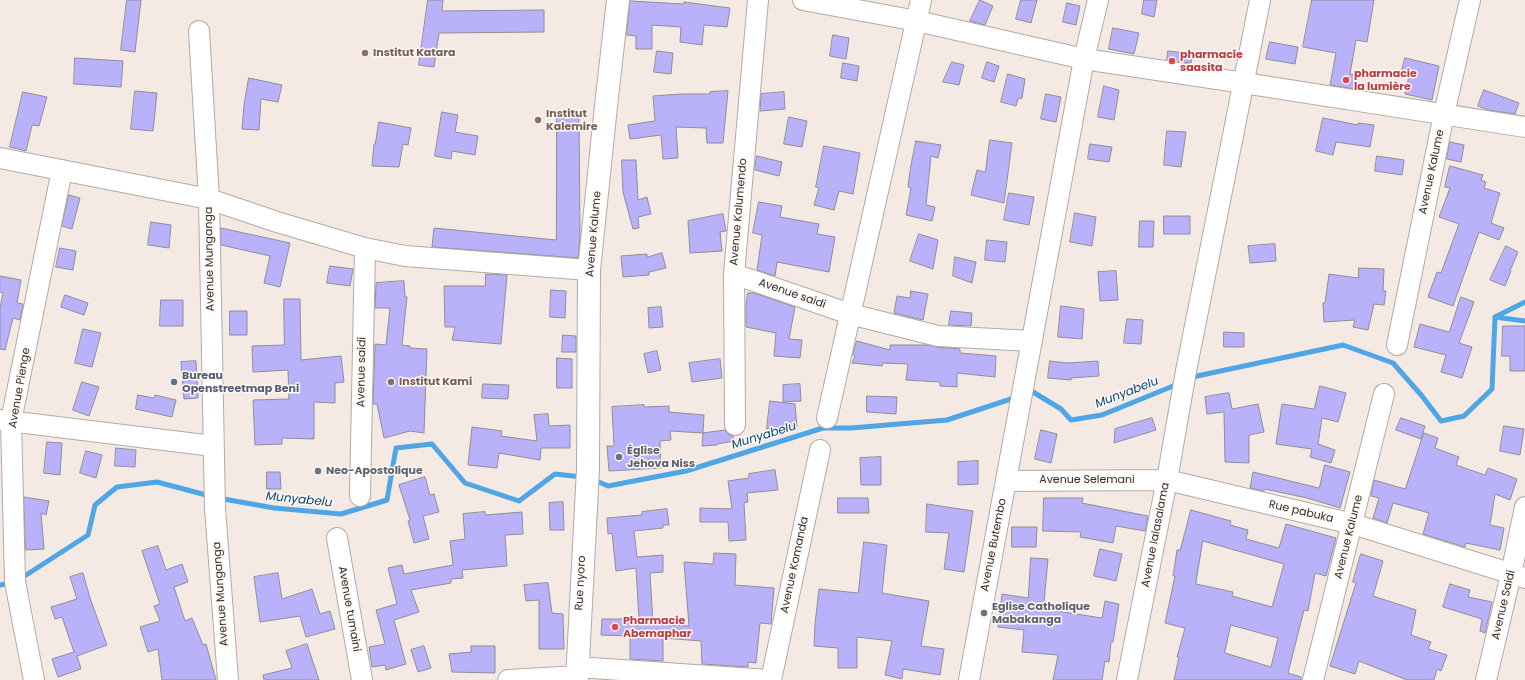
<!DOCTYPE html>
<html>
<head>
<meta charset="utf-8">
<style>
	body { margin:0 }
	canvas { display:block; background:#f4e9e3 }
</style>
</head>
<body>
<canvas width="1525" height="680"></canvas>
<script>
const context = document.querySelector('canvas').getContext('2d');
context.lineJoin = 'round';
function stroke(path, color, width, dash) {
  context.strokeStyle = color;
  context.lineWidth = width;
  context.lineCap = dash ? 'butt' : 'round';
  context.setLineDash(dash || []);
  context.stroke(path);
}
function fill(path, color) {
  context.fillStyle = color;
  context.fill(path, 'evenodd');
}
function label(font, color, halo, rows, align = 'center') {
  context.font = font + ' Poppins,sans-serif';
  context.lineWidth = 3;
  context.setLineDash([]);
  context.textBaseline = 'middle';
  context.strokeStyle = halo;
  context.fillStyle = color;
  for (const [text, x, y, turn = 0] of rows) {
    context.save();
    context.translate(x, y);
    context.rotate((+turn || 0) * Math.PI / 180);
    context.textAlign = isNaN(turn) ? turn : align;
    if (halo) context.strokeText(text, 0, 0);
    context.fillText(text, 0, 0);
    context.restore();
  }
}
stroke(new Path2D(`
	M1495 317 1525 302
	M1189 380 1197 376 1343 345 1393 363 1422 396 1441 421 1464 416 1492 389 1495 317 1525 321
	M1027 394 1033 392 1061 409 1071 420 1102 415 1178 384
	M592 479 608 486 686 471 823 428H851L947 420 1017 397
	M218 498 274 508 341 514 387 500 396 448 432 444 465 483 519 501 555 474 582 477
	M20 579 88 535 95 505 117 487 157 482 210 496
	M0 585 11 583`), '#4fa6e7', 5);
const building = new Path2D(`
	M127 0H141L135 52 121 50Z
	M428 0H443L442 11 544 10V32L439 33 434 67 419 65Z
	M980 0 993 6 985 25 970 21Z
	M1021 0H1037L1031 23 1016 19Z
	M1144 0H1157L1154 17 1142 14Z
	M1312 0H1374L1367 42 1356 40 1350 74 1356 75 1354 89 1330 85 1336 53 1303 47Z
	M630 1 684 4V2L730 8 727 27 704 25 702 45 680 42 681 27 652 25V49H636V36L627 35Z
	M1067 3 1080 6 1076 25 1063 22Z
	M1113 28 1139 33 1134 54 1109 49Z
	M833 35 849 38 846 59 830 56Z
	M1270 42 1298 47 1295 64 1266 59Z
	M657 51 673 53 671 74 654 72Z
	M1168 51 1193 54 1191 63 1167 60Z
	M75 58 123 61 121 87 74 84Z
	M1405 58 1439 66 1432 100 1405 94 1409 76 1401 75Z
	M952 62 964 65 959 85 943 82Z
	M987 62 999 66 994 82 982 78Z
	M843 63 859 66 857 81 841 78Z
	M1008 74 1025 79 1022 98 1018 99 1016 106 1001 102Z
	M249 78 282 85 278 102 261 99 259 130 242 129 244 105Z
	M1104 86 1119 90 1114 120 1098 117Z
	M1484 90 1519 103 1515 114 1488 110 1478 106Z
	M135 91 157 93 153 131 131 129Z
	M728 91 723 143H707L706 128 676 127 678 158 663 159 661 135 630 139 628 125 655 121 653 96 681 94H710V92Z
	M23 92 47 97 39 126 32 125 26 151 10 147Z
	M784 92 785 109 760 111 761 94Z
	M1046 94 1061 97 1056 122 1041 119Z
	M442 112 458 115 455 132 478 136 475 155 452 151 451 159 435 156Z
	M557 117H579L580 237 578 258 432 247 434 228 556 240Z
	M789 117 807 121 802 147 784 144Z
	M1323 118 1358 125V123L1374 125 1370 147 1336 142 1333 155 1316 151Z
	M379 122 411 128 408 145 403 144 399 167 372 166 374 144H375Z
	M1167 131 1186 132 1181 167 1164 165Z
	M990 140 1012 143 1004 203 971 195 977 170 985 172Z
	M916 141 941 145 938 158 931 156 926 205 935 207 932 221 906 215 911 188 908 187 910 171Z
	M1450 142 1464 145 1461 162 1447 159Z
	M1090 144 1112 147 1109 162 1088 159Z
	M824 146 860 153 853 194 839 191 834 210 814 205 819 188 816 187Z
	M757 156 782 162 779 176 755 170Z
	M1377 156 1404 160 1402 175 1375 171Z
	M622 160H636L638 200 647 197 651 214 638 217 639 228 633 229 623 192Z
	M1450 166 1483 175 1481 180 1486 182 1484 188 1500 193 1491 223 1504 228 1499 240 1479 232 1453 306 1428 297 1437 272 1441 273 1459 224 1439 217 1450 188 1445 187Z
	M1009 193 1034 197 1029 225 1004 220Z
	M69 195 80 198 72 229 62 226Z
	M759 202 782 206 780 217 819 224 817 234 835 237 829 272 777 262 775 276 757 270 762 235 753 233Z
	M1075 213 1096 217 1092 246 1070 242Z
	M723 214 726 231 720 232 722 251 690 253 688 221Z
	M1164 216H1190V234H1164Z
	M1140 221H1154L1153 247H1139Z
	M151 222 171 225 169 248 148 245Z
	M221 228 290 243 280 287 264 283 270 256 221 245Z
	M919 234 938 240 933 269 910 261Z
	M987 240 1007 242 1005 262 985 260Z
	M1275 244 1276 261 1250 263 1248 246Z
	M1506 246 1518 252 1510 271H1511L1505 286 1490 280Z
	M60 248 76 251 73 270 56 267Z
	M662 253 666 268 649 272V275L623 277 621 256 647 254V257Z
	M955 257 976 262 972 283 953 276Z
	M330 266 353 269 350 286 327 283Z
	M1359 268 1384 269 1383 291H1386L1384 305 1374 304 1368 330 1353 327 1355 320 1324 322 1323 303H1325L1329 274 1358 278Z
	M1116 271 1118 300 1100 301 1098 272Z
	M486 274 507 275 501 344 452 340 455 327H445L444 286H485Z
	M0 276 21 280 17 303 23 304 20 320 13 318 5 350 0 349V308L3 293 0 292Z
	M404 281 405 297H407L402 345 410 346V348L427 349 424 433 410 431 384 438 377 404H373L375 344 386 345 390 308H375L376 283Z
	M551 290 566 291 565 318 550 317Z
	M911 291 928 294 923 320 894 313 897 296 910 298Z
	M748 293H754L795 307 789 339 802 340 800 358 774 356 776 333 746 327V304Z
	M65 295 88 303 84 315 61 307Z
	M1461 297 1474 302 1459 343 1472 347 1462 378 1441 372 1446 355 1414 347 1420 324 1449 332Z
	M284 299H300L301 360 341 356 344 382 335 383V403L314 402V439L282 438V444L255 445 253 400 289 399 288 370 253 372 252 346 284 345Z
	M161 300H183V326H160Z
	M1061 306 1084 309 1082 339 1058 337Z
	M661 307 663 327 649 328 648 308Z
	M230 311H247V335H230Z
	M951 311 972 313 971 326 949 325Z
	M1127 319 1143 320 1141 344 1124 343Z
	M1503 326H1525V371H1510V356H1502Z
	M83 329 101 333 92 367 75 363Z
	M1224 332 1244 333V347H1224Z
	M563 335 576 336V352H562Z
	M857 341 890 350V345H929L937 347 960 349V353L996 356 995 377 957 373V387L940 386V382L906 380 908 364 883 363 882 366 852 363 855 356 853 355Z
	M657 351 661 370 648 373 644 354Z
	M557 358 572 359V388H557Z
	M720 359 722 378 692 382 689 363Z
	M196 361 198 398 184 399 181 362Z
	M1050 361 1068 363 1098 361 1099 376 1071 378V380L1048 378Z
	M82 382 99 387 89 416 73 410Z
	M483 384 509 385 508 399 482 398Z
	M800 384 801 401 783 402V385Z
	M1320 386 1346 393 1338 422 1322 418 1318 444 1335 450 1331 463 1310 457 1312 449 1276 444 1282 404 1314 409Z
	M1229 393 1232 409 1258 404 1264 432 1249 435V463L1225 462 1224 412 1207 414 1205 397Z
	M138 395 154 398 155 395 176 400 172 417 136 409Z
	M867 396 897 397 896 414 867 412Z
	M770 401 795 404 797 427 767 429Z
	M644 405V407L669 406V412L704 415 703 433 725 430 729 435 733 436 734 441 717 444V445L702 446 703 433 670 431 671 440 660 441 661 468 609 471 607 446H614L612 407Z
	M548 414 549 426 570 425V448H541L540 460 499 453 497 468 468 465 472 427 502 431 501 436 537 441 534 415Z
	M1152 418 1156 430 1114 443 1115 429Z
	M1401 418 1425 426 1421 439 1396 430Z
	M1504 426 1524 429 1520 455 1500 451Z
	M1041 430 1057 434 1051 463 1035 459Z
	M1424 433 1438 438 1435 448 1459 457 1456 465 1485 475 1488 468 1517 479 1510 500 1495 494 1490 525 1504 528 1500 550 1466 543 1465 547 1423 534 1429 513 1393 503 1387 523 1373 518 1379 498 1371 496 1374 480 1405 489Z
	M47 442 62 443 60 475 44 473Z
	M116 448 136 450 135 467 115 466Z
	M86 451 102 455 96 478 80 473Z
	M881 457V485H861L860 458Z
	M978 461V484L958 485V462Z
	M1325 465 1350 472 1340 508 1307 498 1265 489 1264 491 1250 488 1253 472 1319 488Z
	M775 470 778 490 747 493 748 502 744 503 746 540 729 541 728 522H700V508L732 509 728 481 749 478V474Z
	M267 472H280L281 489H267Z
	M425 477 430 495 434 494 439 512 423 516 429 539 414 543 408 521 410 520 399 485Z
	M24 497 49 501 46 515 41 513 44 549 26 550Z
	M838 498H868L869 513H838Z
	M1044 498H1083L1082 503 1148 516 1145 531 1116 526 1113 543 1080 537 1081 532 1043 531Z
	M563 502 564 530H550L549 503Z
	M927 504 973 511 964 572 944 569 949 533 926 532Z
	M667 509 669 525H663V528L634 531 637 557 663 555V572L650 573 653 624 689 626 684 562 713 564 714 553 736 554 735 585 774 588 771 624 760 623 756 663 748 662V667L702 664 701 641 663 638V661L630 659V636L601 635 602 619H639L636 568 616 571 612 533 608 534 607 518 642 515V512Z
	M1191 510 1231 521 1230 525 1248 530 1246 539 1279 548 1286 524 1336 538 1326 576 1315 573 1308 611 1304 610 1288 673 1301 677V680H1174L1179 657H1177L1185 628 1165 623 1175 576H1173L1177 550H1180ZM1203 541 1284 564 1272 607 1232 596 1233 592 1196 584ZM1231 625 1278 638 1271 667 1225 653Z
	M485 512V515L522 512 523 534 505 535 507 566 462 570 463 578 451 579V583L411 590 419 612 394 620 406 664 386 670 385 665 372 667 369 647 385 644 376 610 397 604 388 568 402 565 404 574 453 565 450 541 465 539 463 514Z
	M1012 527H1037L1036 547H1012Z
	M864 542 887 545 882 593 929 601 921 646 944 649 940 675 903 669 902 679 885 675 892 641 857 637V668H838V648L814 646 815 624 819 589 858 593Z
	M158 546 166 570 182 564 188 582 174 587 185 621 192 618 203 645 206 644 216 680H162L158 649 148 652 140 627 160 621 154 606 160 604 142 551Z
	M1100 549 1122 554 1116 581 1094 576Z
	M1361 554 1383 561 1373 596 1416 610 1411 635 1431 642 1428 649 1447 655 1441 671 1437 669 1434 680H1407L1359 661 1355 674 1330 666 1356 583 1353 582Z
	M1031 558 1048 559 1044 602 1051 603 1050 610 1102 618 1105 601 1119 604 1113 642H1111L1109 662 1105 661 1102 680H1053L1058 655 1022 652 1024 630 998 627 1002 594 1028 598Z
	M83 573 90 598 107 645 77 656 81 669 58 677 52 659 74 652 62 617 55 619 51 607 77 599 70 577Z
	M278 573 282 599 312 589 320 614 330 611 335 629 306 637 300 616 260 622 254 577Z
	M548 583 552 613 563 614 564 649H539V600L526 601 524 585Z
	M1450 584 1470 590 1468 597 1492 602 1485 633 1480 631 1482 619 1443 607Z
	M307 644 319 680H264L263 675 292 668 286 651Z
	M424 646 431 668 418 672 411 650Z
	M471 646H495V673L452 672 449 654 471 652Z`);
fill(building, '#b9b1f9');
stroke(building, '#8f8e98', 1);
const street = new Path2D(`
	M803 0 917 21 1084 59 1244 83 1525 127
	M199 31 209 199 215 508 228 680
	M0 158 209 199 277 222 365 248 405 256 589 270
	M734 274 850 314 938 336 1032 341
	M1397 345 1444 114 1470 0
	M827 418 921 0
	M0 420 213 446
	M735 425 734 274 758 0
	M1006 481 1167 480 1353 524 1525 578
	M360 496 365 248
	M337 538 362 680
	M577 667 769 680
	M34 680 15 582 11 421 62 170
	M508 680 577 676
	M771 680 820 450
	M969 680 1084 59 1098 0
	M1127 680 1167 480 1186 371 1260 0
	M1313 680 1384 394
	M1486 680 1511 574 1525 507`);
const secondary = new Path2D(`
	M577 680 588 469 589 270 606 106 618 0`);
stroke(street, '#b4aaa4', 22);
stroke(secondary, '#b4aaa4', 24);
stroke(street, '#fff', 20);
stroke(secondary, '#fff', 22);
for (const [x, y, r, color] of [
	[365,53,4,"#8d6e63"],
	[1172,61,4,"#e0444e"],
	[1346,80,4,"#e0444e"],
	[538,120,4,"#8d6e63"],
	[174,382,4,"#5c6f8a"],
	[391,382,4,"#8d6e63"],
	[619,457,4,"#6b7280"],
	[318,471,4,"#6b7280"],
	[984,613,4,"#6b7280"],
	[615,627,4,"#e0444e"]
]) {
  const dot = new Path2D();
  dot.arc(x, y, r, 0, 2 * Math.PI);
  context.fillStyle = color;
  context.fill(dot);
  stroke(dot, '#fef7f4', 1.5);
}
label('bold 11px', '#785e54', '#fef7f4', [
	["Institut Katara",373,53],
	["Institut",546,114],
	["Kalemire",546,127],
	["Institut Kami",399,382]
], 'left');
label('bold 11px', '#be3a42', '#fef7f4', [
	["pharmacie",1180,55],
	["saasita",1180,68],
	["pharmacie",1354,74],
	["la lumière",1354,87],
	["Pharmacie",623,621],
	["Abemaphar",623,634]
], 'left');
label('11px', '#322e2c', '#fef7f4', [
	["Avenue Kalume",1432,172,-78],
	["Avenue Kalumendo",739,212,-85],
	["Avenue Kalume",594,234,-85],
	["Avenue Munganga",210,259,-91],
	["Avenue saidi",792,294,19],
	["Avenue saidi",362,372,-89],
	["Avenue Pienge",20,388,-80],
	["Avenue Selemani",1087,480],
	["Rue pabuka",1301,512,13],
	["Avenue lalasalama",1156,535,-79],
	["Avenue Kalume",1349,537,-76],
	["Avenue Butembo",994,545,-79],
	["Avenue Komanda",795,565,-78],
	["Rue nyoro",581,583,-87],
	["Avenue Munganga",221,594,-94],
	["Avenue Saidi",1504,605,-77],
	["Avenue tumaini",349,609,80]
]);
label('bold 11px', '#4e5e75', '#fef7f4', [
	["Bureau",182,376],
	["Openstreetmap Beni",182,389]
], 'left');
label('bold 11px', '#5b616d', '#fef7f4', [
	["Église",627,451],
	["Jehova Niss",627,464],
	["Neo-Apostolique",326,471],
	["Eglise Catholique",992,607],
	["Mabakanga",992,620]
], 'left');
label('italic 12px', '#024872', '#fef7f4', [
	["Munyabelu",1127,393,-21],
	["Munyabelu",764,436,-17],
	["Munyabelu",299,500,6]
]);
</script>
</body>
</html>
